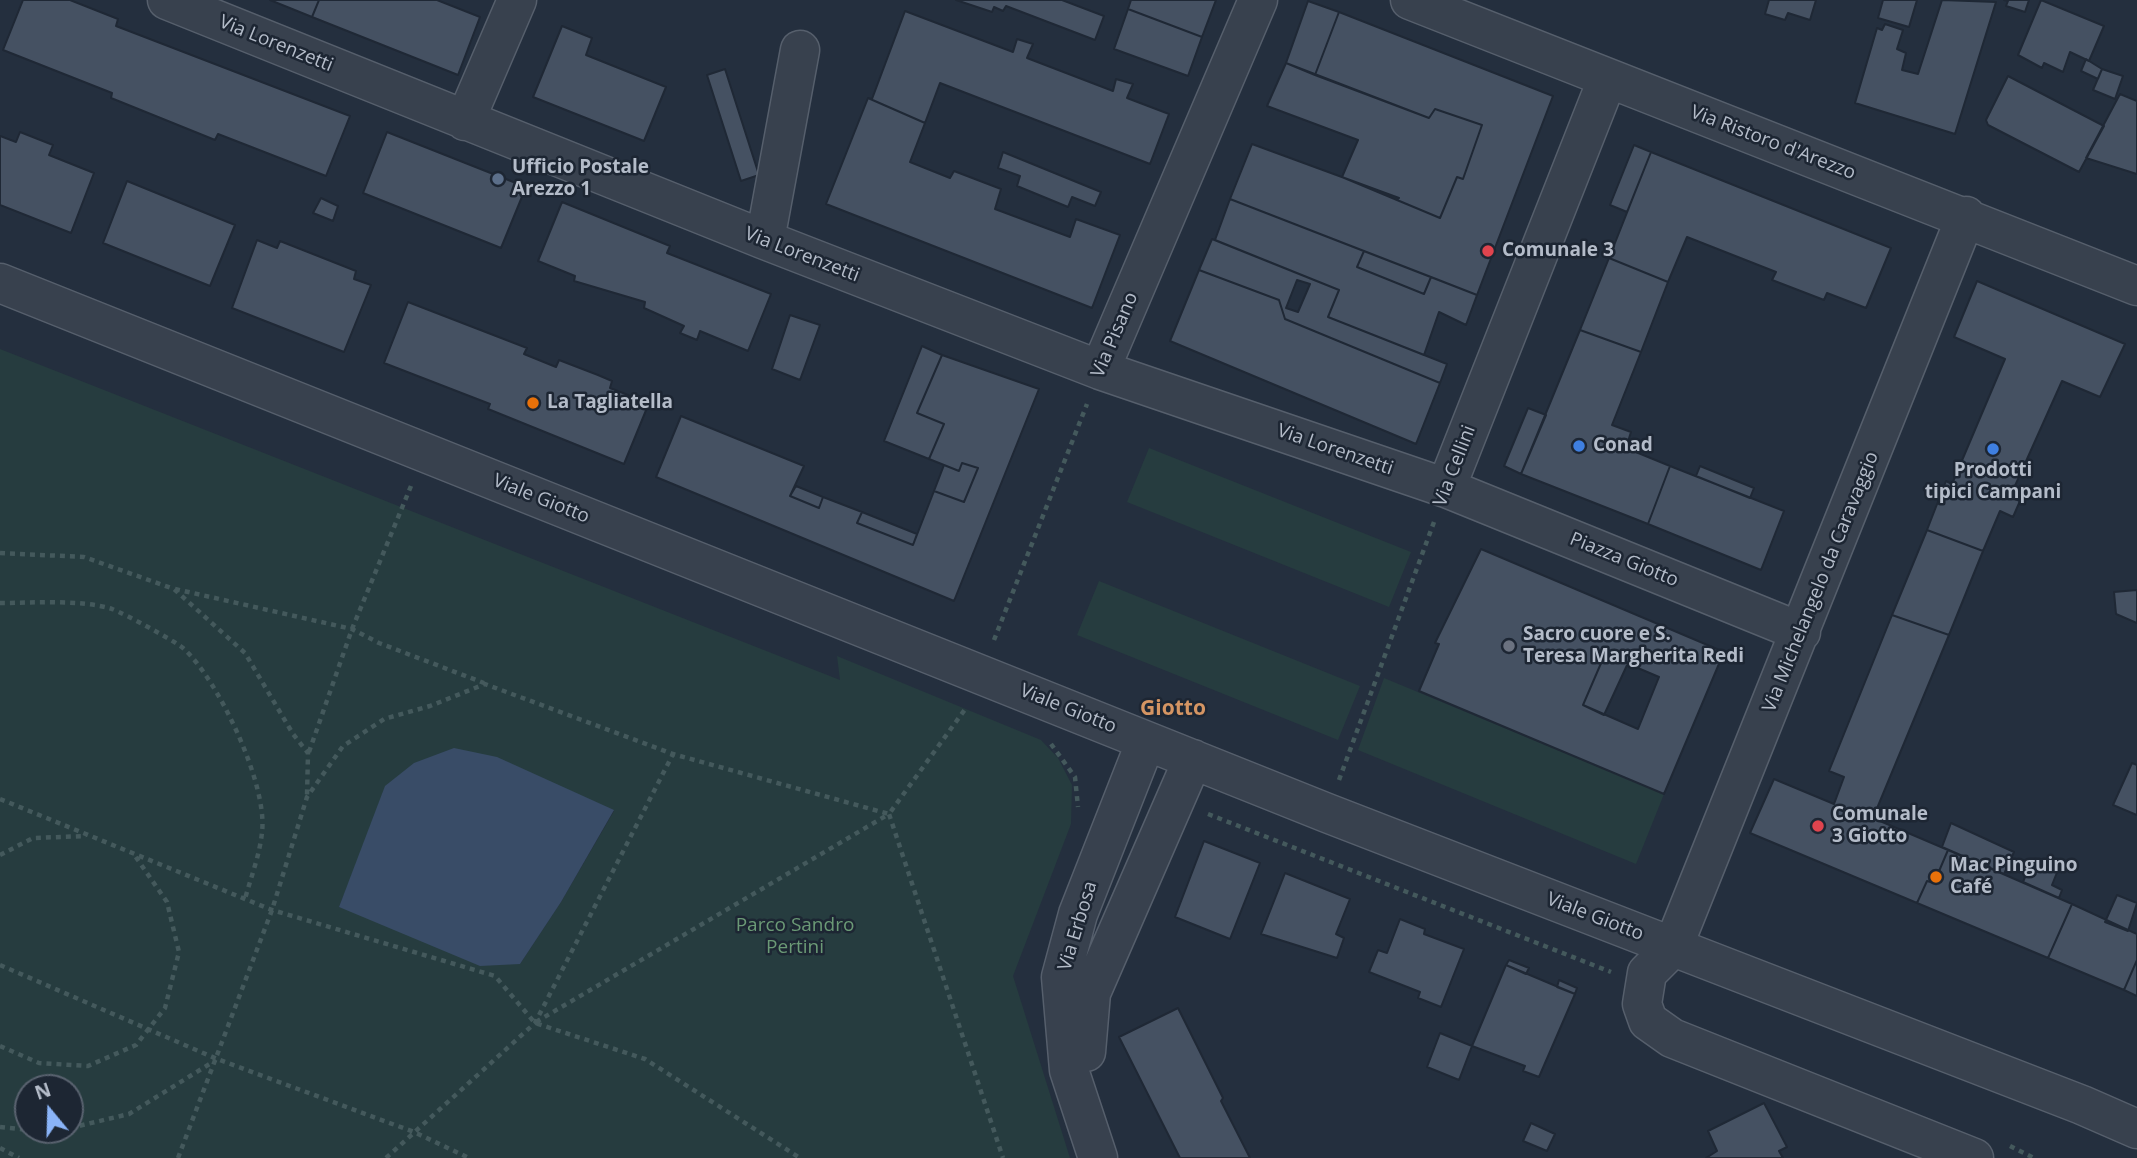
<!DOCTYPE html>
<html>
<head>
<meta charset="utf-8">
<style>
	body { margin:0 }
	#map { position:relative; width:2137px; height:1158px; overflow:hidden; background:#242f3e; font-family:"Open Sans",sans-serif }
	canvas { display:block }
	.north { position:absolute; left:14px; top:1074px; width:70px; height:70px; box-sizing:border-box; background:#1d2633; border:2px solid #59626f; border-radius:50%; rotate:341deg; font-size:19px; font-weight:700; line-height:28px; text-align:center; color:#b4bcc9 }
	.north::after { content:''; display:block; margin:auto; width:24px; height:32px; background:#8ab4f8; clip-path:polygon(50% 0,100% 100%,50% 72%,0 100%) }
</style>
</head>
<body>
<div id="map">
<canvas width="2137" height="1158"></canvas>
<div class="north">N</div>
</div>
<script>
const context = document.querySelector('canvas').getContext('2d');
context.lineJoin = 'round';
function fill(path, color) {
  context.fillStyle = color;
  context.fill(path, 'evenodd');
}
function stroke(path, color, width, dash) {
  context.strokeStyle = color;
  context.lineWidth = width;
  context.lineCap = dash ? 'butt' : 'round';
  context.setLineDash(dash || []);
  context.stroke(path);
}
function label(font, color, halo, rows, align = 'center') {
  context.font = font + ' "Open Sans",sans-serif';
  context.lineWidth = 5;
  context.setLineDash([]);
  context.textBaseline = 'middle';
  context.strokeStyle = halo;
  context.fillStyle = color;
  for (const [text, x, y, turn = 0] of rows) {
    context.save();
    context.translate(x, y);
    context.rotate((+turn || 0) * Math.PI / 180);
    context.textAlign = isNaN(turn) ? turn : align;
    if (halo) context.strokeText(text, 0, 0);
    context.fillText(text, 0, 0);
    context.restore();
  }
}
fill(new Path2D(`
	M0 349 840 680 837 656 1041 740 1058 758 1072 785 1071 824 1013 976 1070 1158H0ZM614 811 561 902 520 964 339 907 365 843ZM28 1088H70V1130H28Z
	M1149 448 1411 552 1389 607 1127 502Z
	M1099 581 1360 686 1338 740 1077 635Z
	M1384 678 1664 794 1636 864 1358 750Z`), '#263c3f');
fill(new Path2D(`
	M454 748 497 757 614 810 561 902 520 964 480 966 339 907 385 786 414 763Z`), '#394c67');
const building = new Path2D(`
	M23 0H70L118 19 116 26 350 116 326 176 218 134 215 140 111 98 112 93 3 50Z
	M270 0H319L312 17Z
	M319 0H437L480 17 458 75 312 17Z
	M956 0H1062L1104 16 1095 40 1006 6 1003 11 994 7 992 12Z
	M1131 0H1216L1202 37 1128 9Z
	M1769 0H1816L1810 20 1788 13 1785 20 1765 14Z
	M1883 0H1917L1909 27 1878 18Z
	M1942 0 1996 2 1955 134 1855 103 1877 28 1882 30 1885 24 1903 30 1897 49 1906 53 1902 70 1918 74Z
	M2004 0H2029L2025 12 2006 6 2008 1Z
	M2041 0 2104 26 2089 61 2070 52 2063 72 2044 63 2042 68 2018 55Z
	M1308 1 1339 12 1315 75 1286 63Z
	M1128 9 1202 37 1188 76 1114 49Z
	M905 11 1013 52 1017 39 1033 44 1027 58 1113 91 1116 79 1133 84 1127 98 1169 114 1150 164 940 83 925 123 868 98 872 99Z
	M1339 12 1553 96 1477 295 1230 199 1252 144 1399 198 1397 200 1440 218 1457 177 1463 179 1482 125 1435 109 1429 118 1315 75Z
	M562 26 592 38 586 55 666 87 644 141 533 97Z
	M2086 59 2102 69 2098 79 2081 71Z
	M1286 63 1429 118 1435 109 1482 125 1463 179 1457 177 1440 218 1342 177 1358 140 1267 106Z
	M725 69 759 175 741 181 707 75Z
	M2102 69 2123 76 2115 99 2093 90Z
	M2008 76 2104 126 2079 172 1988 125 1986 120Z
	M2120 94 2137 101V174L2086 158Z
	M868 98 925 123 910 162 950 178 954 171 1001 189 995 209 1070 237 1076 219 1120 235 1092 308 826 204Z
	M20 132 53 145 49 155 94 173 71 233 0 205V136L16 142Z
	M387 132 526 187 501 248 363 193Z
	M1634 145 1651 152 1627 212 1610 205Z
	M1003 152 1101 192 1095 206 1072 197 1068 207 1017 186 1020 176 998 168Z
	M1651 152 1891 248 1866 308 1827 293 1824 300 1772 280 1776 272 1687 237 1668 282 1609 258Z
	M127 181 235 225 210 286 103 243Z
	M321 198 338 206 333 221 313 213Z
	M1230 199 1364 251 1357 267 1424 294 1431 277 1477 295 1466 325 1439 312 1424 355 1328 317 1339 290 1215 240Z
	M562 202 670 246 667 253 771 294 748 351 700 331 697 340 680 333 684 326 644 308 645 302 574 281 575 276 538 261Z
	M1212 239 1339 290 1328 317 1447 364 1440 383 1285 319 1279 300 1199 270ZM1297 280 1310 284 1298 312 1286 308Z
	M257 240 277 248 280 241 356 271 354 279 371 285 344 352 232 308Z
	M1364 251 1431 277 1424 294 1357 267Z
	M1609 258 1668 282 1641 352 1580 330Z
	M1199 270 1279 300 1285 319 1440 383 1416 444 1170 341Z
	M1977 281 2125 344 2100 397 2062 381 2010 497 2020 501 2013 517 2000 511 1983 551 1927 530 1946 481 1952 484 2005 359 1954 337Z
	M408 302 527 348 524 354 556 367 559 360 598 375 612 381 610 388 649 403 624 464 488 409 490 404 384 363Z
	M790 315 820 325 800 380 772 369Z
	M1580 330 1641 352 1612 425 1631 432 1626 448 1670 466 1648 524 1521 474Z
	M922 346 942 355 917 413 944 424 929 459 884 441Z
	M942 355 1039 389 954 601 656 477 681 416 804 466 790 496 819 508 823 497 862 512 857 523 913 545 934 491 964 502 978 468 962 463 959 471 929 459 944 424 917 413Z
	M1528 408 1546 415 1521 474 1504 466Z
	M962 463 978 468 964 502 934 491 944 465 959 471Z
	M1670 466 1784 511 1761 570 1648 524Z
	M1700 466 1754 488 1750 498 1696 476Z
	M796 486 823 497 819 508 790 496Z
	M862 512 917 534 913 545 857 523Z
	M1927 530 1983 551 1949 635 1892 615Z
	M1481 549 1724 652 1664 794 1419 691 1439 644 1435 643ZM1605 654 1659 677 1638 729 1583 705Z
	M2137 590V623L2116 614 2114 592Z
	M1892 615 1949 635 1873 818 1948 850 1934 883 1927 881 1917 903 1750 833 1774 779 1834 804 1844 777 1829 771Z
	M1605 654 1628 663 1604 715 1583 705Z
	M2132 763 2137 765V815L2113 805Z
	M1951 823 2014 852 2004 874 1942 847Z
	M1204 841 1260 863 1230 939 1175 917Z
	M1948 850 2072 904 2048 958 1917 903 1927 881 1934 883Z
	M2032 860 2058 870 2052 885 2062 890 2059 898 2023 882Z
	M1285 873 1350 899 1336 934 1344 938 1337 958 1261 934Z
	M2117 895 2137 903 2128 931 2105 922Z
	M2072 904 2137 934V960L2124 990 2048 958Z
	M1400 919 1425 929 1424 934 1464 949 1441 1007 1418 998 1420 992 1369 972 1378 950 1387 953Z
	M1509 960 1529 968 1526 974 1506 965Z
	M2137 960V996L2124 990Z
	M1506 965 1575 994 1539 1077 1523 1071 1525 1066 1472 1046Z
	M1559 980 1577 988 1575 994 1557 987Z
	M1178 1008 1223 1098 1221 1101 1250 1158H1180L1119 1037Z
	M1440 1033 1472 1046 1459 1080 1427 1067Z
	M1764 1103 1787 1147 1779 1151 1783 1158H1706L1717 1151 1708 1131Z
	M1531 1123 1555 1134 1547 1151 1523 1141Z`);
fill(building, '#455162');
stroke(building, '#1f2835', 2);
const minor = new Path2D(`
	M167 0 765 240 1100 370 1446 488 1801 632
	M1410 0 2137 286
	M465 121 517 0
	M1966 216 1673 947 1647 973 1642 1004 1648 1021 1672 1038 1974 1158
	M765 240 800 50
	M0 283 1327 813 2082 1105 2137 1129
	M1100 370 1258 0
	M1446 488 1607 80
	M1086 1052 1091 993 1193 759
	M1098 1158 1069 1070 1061 977 1078 914 1146 741`);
stroke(minor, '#565f6c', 41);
stroke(new Path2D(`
	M0 553 84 557 174 589 245 653 293 734 308 753 307 796
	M175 589 352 629 379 643 484 683
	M0 603C34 603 80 599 112 609 125 614 173 640 183 648 218 679 268 785 262 832 260 854 251 877 245 899
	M994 640 1087 404
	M1051 744 1075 777 1078 807
	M309 752 352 629 411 486
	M1339 780 1434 522
	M0 799 272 910 495 976 535 1023 645 1059 800 1158
	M1208 814 1611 972
	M0 855 33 838 86 836
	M0 965 217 1059 414 1132 469 1158
	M536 1022 889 814 1003 1158
	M0 1046 39 1063 88 1066 136 1045 165 1008 179 952 167 902 133 853
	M0 1127 28 1130
	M70 1128 129 1114 216 1060
	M29 1130 53 1133 63 1130
	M2010 1146 2034 1158
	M0 1148 19 1158
	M178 1158 272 910 307 797 343 746 384 719 430 706 485 684 673 754 889 814 966 708
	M386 1158 535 1023 673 754`), '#44595c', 4.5, [5, 5]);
stroke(minor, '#38414e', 38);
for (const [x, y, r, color] of [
	[498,179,7,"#5c6f8a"],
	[1488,251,7,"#e0444e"],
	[533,403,7,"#e8710a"],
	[1579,446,7,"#3f7fe0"],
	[1993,449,7,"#3f7fe0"],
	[1509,646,7,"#6b7280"],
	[1818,826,7,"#e0444e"],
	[1936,877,7,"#e8710a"]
]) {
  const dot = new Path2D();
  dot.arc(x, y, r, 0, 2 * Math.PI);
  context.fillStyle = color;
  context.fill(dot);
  stroke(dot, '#1d2633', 2.5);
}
label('19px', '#b4bcc9', '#1d2633', [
	["Via Lorenzetti",276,44,22],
	["Via Ristoro d'Arezzo",1773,143,21],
	["Via Lorenzetti",802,255,21],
	["Via Pisano",1115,335,-67],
	["Via Lorenzetti",1335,450,19],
	["Via Cellini",1455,466,-69],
	["Viale Giotto",541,499,22],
	["Piazza Giotto",1624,560,22],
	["Via Michelangelo da Caravaggio",1821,582,-68],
	["Viale Giotto",1068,709,22],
	["Viale Giotto",1595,917,21],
	["Via Erbosa",1078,926,-73]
]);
label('bold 19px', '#b4bcc9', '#1d2633', [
	["Ufficio Postale",512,168],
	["Arezzo 1",512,190],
	["Comunale 3",1502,251],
	["La Tagliatella",547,403],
	["Conad",1593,446],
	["Prodotti",1993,471,"center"],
	["tipici Campani",1993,493,"center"],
	["Sacro cuore e S.",1523,635],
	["Teresa Margherita Redi",1523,657],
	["Comunale",1832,815],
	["3 Giotto",1832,837],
	["Mac Pinguino",1950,866],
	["Café",1950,888]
], 'left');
label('19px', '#6b9a76', '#1d2633', [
	["Parco Sandro",795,926],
	["Pertini",795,948]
]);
label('bold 21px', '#d59563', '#1d2633', [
	["Giotto",1173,709]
]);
</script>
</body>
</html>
